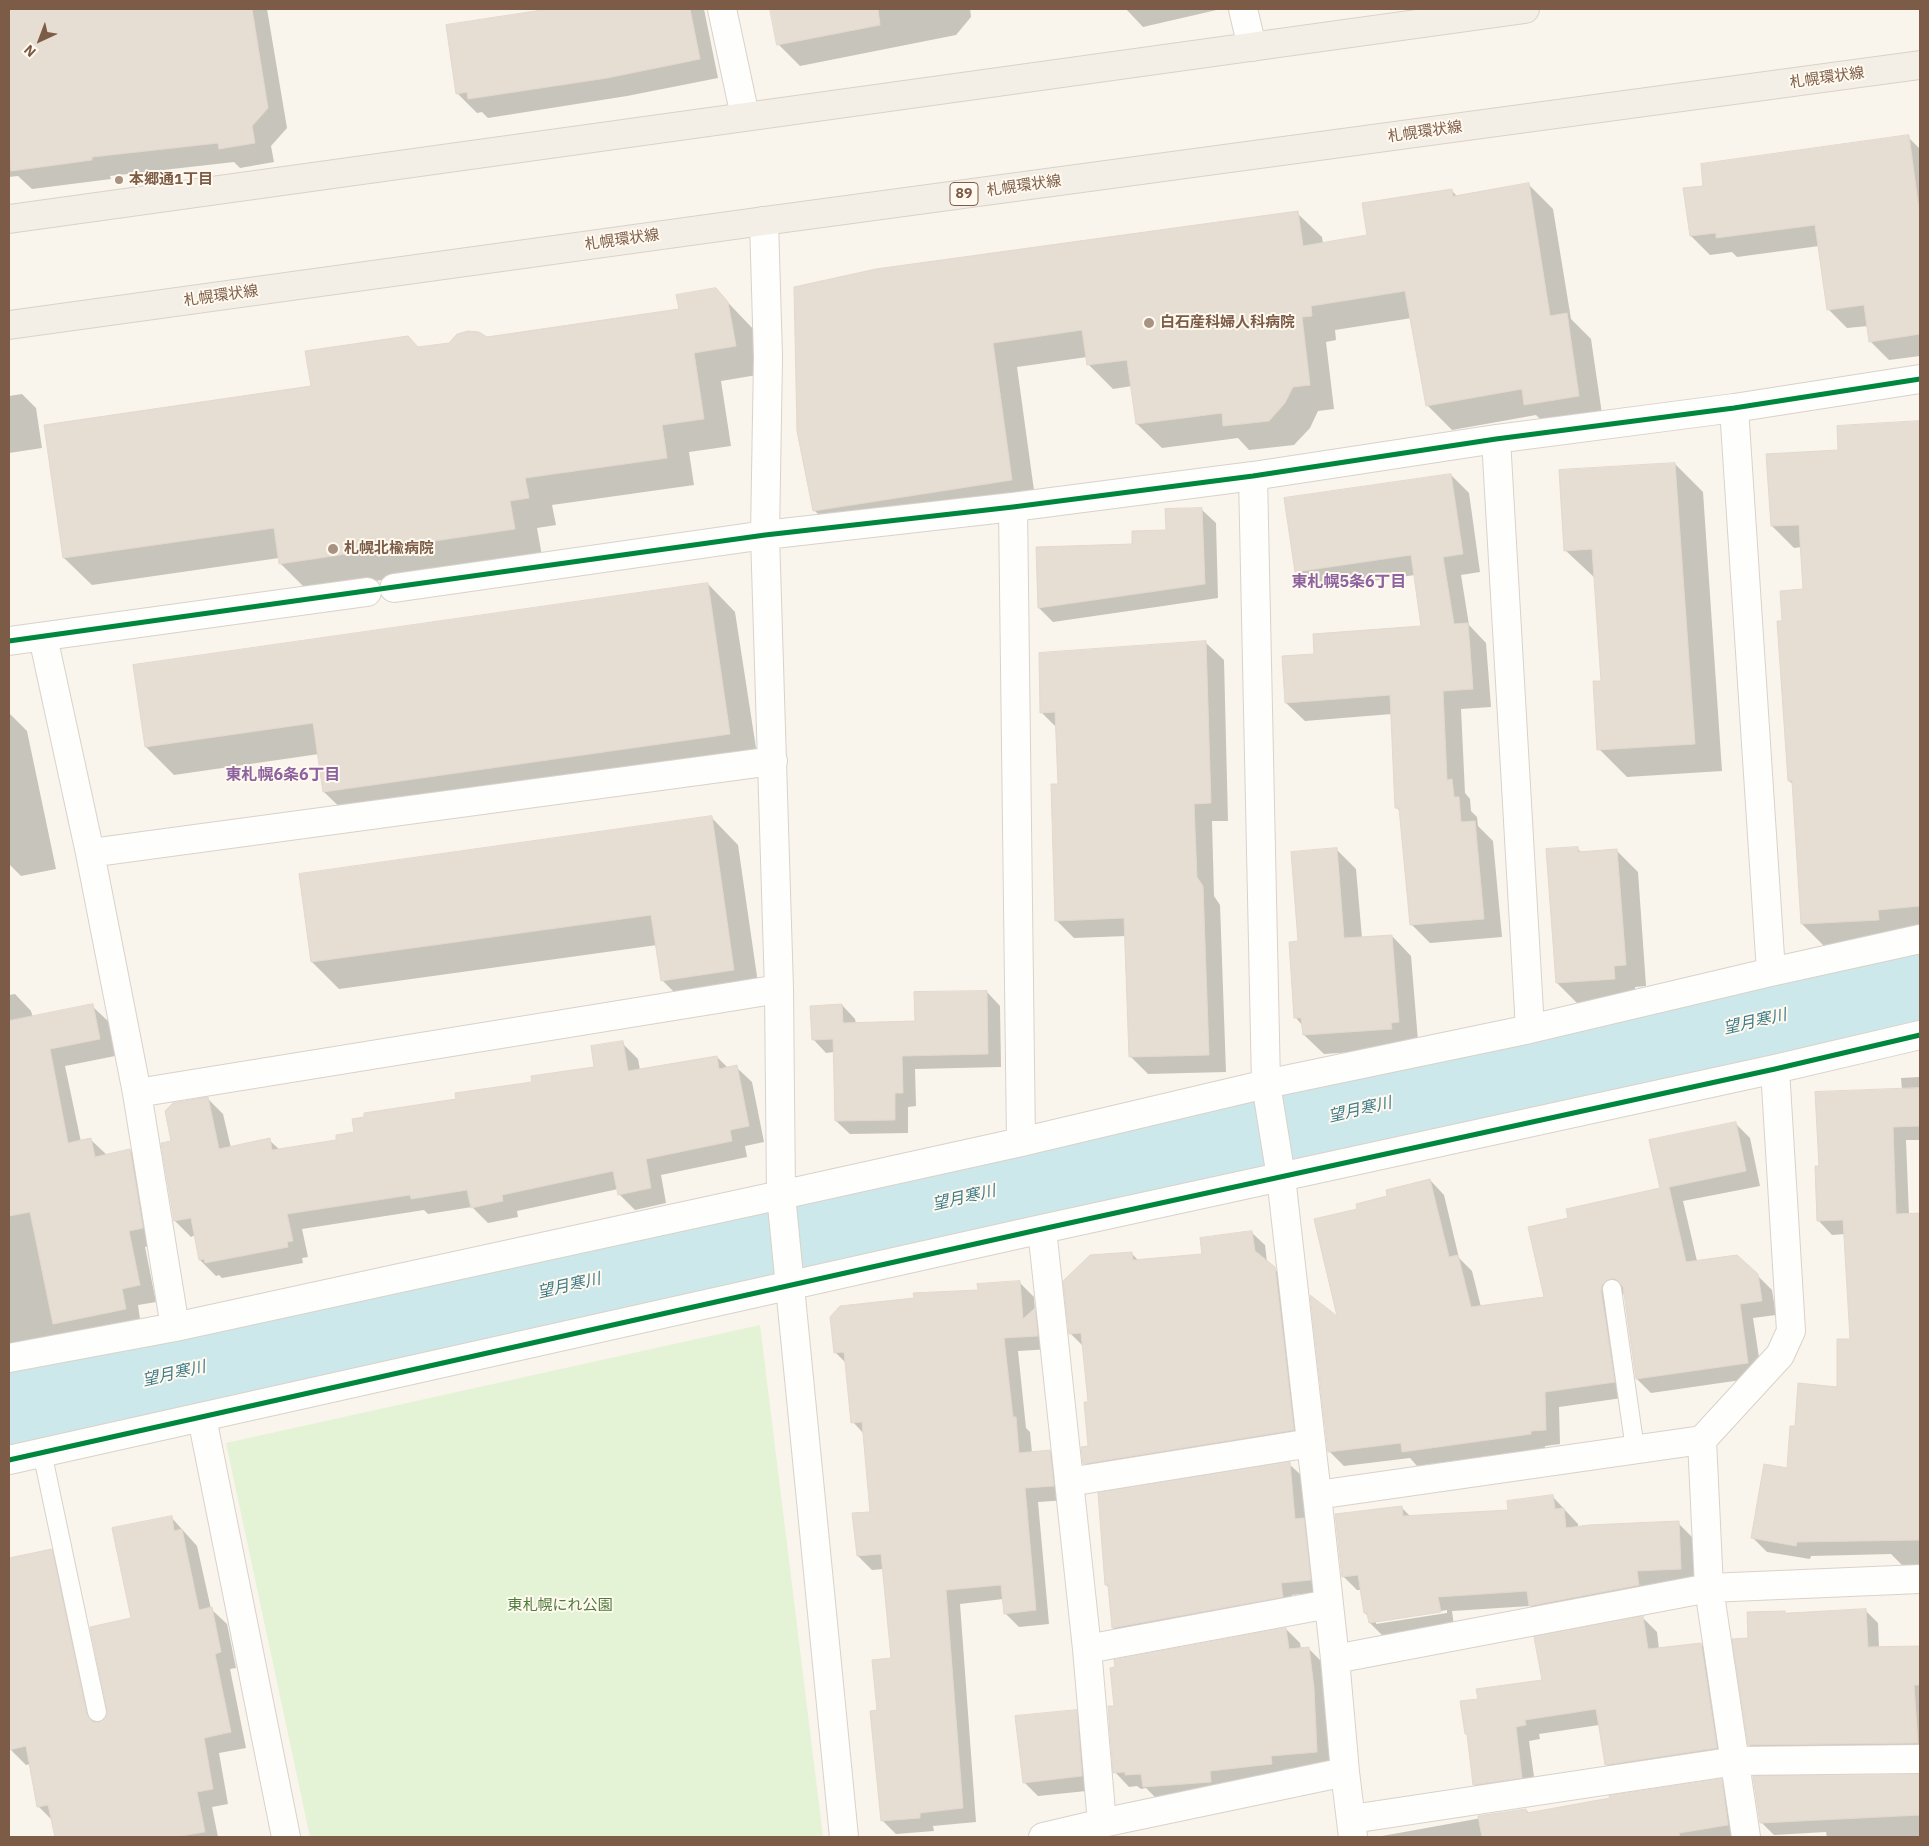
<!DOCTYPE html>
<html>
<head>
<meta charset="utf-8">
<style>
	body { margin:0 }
	#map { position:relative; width:1929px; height:1846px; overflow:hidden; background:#f9f5ec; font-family:"IBM Plex Sans",sans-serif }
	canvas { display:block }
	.frame { position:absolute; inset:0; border:10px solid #7c5c47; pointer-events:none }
	.north { position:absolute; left:15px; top:15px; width:50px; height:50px; -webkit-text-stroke:4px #fff9ef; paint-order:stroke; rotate:223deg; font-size:14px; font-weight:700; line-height:20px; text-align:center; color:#7c5c47 }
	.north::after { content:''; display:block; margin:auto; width:18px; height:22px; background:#7c5c47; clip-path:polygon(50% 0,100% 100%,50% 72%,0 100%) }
</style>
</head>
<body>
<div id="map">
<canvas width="1929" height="1846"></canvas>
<div class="frame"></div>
<div class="north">N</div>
</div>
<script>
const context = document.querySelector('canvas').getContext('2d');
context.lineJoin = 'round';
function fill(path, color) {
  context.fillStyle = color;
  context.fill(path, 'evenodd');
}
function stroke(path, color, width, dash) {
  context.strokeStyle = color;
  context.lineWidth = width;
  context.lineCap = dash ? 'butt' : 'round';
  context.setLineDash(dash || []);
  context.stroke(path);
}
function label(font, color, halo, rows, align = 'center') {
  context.font = font + ' "IBM Plex Sans","Noto Sans JP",sans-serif';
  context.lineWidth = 4;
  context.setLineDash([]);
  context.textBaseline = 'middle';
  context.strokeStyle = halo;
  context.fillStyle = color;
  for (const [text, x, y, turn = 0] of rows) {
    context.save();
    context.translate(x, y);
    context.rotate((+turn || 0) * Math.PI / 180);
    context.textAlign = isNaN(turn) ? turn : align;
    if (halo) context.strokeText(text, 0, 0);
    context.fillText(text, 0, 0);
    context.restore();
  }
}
fill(new Path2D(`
	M760 1325 823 1837H310L226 1443Z`), '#e4f2d5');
fill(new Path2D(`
	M9 9H267L287 128 271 146 274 162 240 168 234 162 110 176 111 179 32 189 18 176 9 177Z
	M558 9H704L718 78 627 96 488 118 482 112 477 113 457 93 447 26Z
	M772 9H970L971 17 956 35 800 66 778 44Z
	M1126 9H1221L1143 27Z
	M1908 137 1920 149V356L1889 360 1870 341 1868 326 1847 328 1828 309 1819 246 1737 257 1732 252 1710 255 1691 236 1704 187Z
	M1529 185 1553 209 1571 319 1591 339 1603 421 1550 429 1536 415 1452 430 1427 405 1412 318 1335 330 1336 340 1326 342 1334 409 1318 411 1310 428 1294 445 1249 450 1238 438 1162 448 1137 424 1132 386 1113 389 1088 364 1087 357 1017 367 1036 505 839 535 814 510 796 288 1297 213 1322 237 1323 244 1368 236 1451 190 1458 197Z
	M716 290 755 331 763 374 721 381 731 446 689 452 694 485 552 505 556 525 537 528 542 556 308 591 280 563 279 558 92 585 64 558 312 387 418 348 680 310Z
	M22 394 36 408 42 448 9 453V396Z
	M1920 422V930L1900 941 1824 946 1802 924 1794 785 1789 781 1784 622 1804 590 1802 547 1794 548 1772 526 1840 451 1838 427Z
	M1675 464 1703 492 1722 771 1627 777 1599 749 1603 682 1595 578 1565 550Z
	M1451 475 1469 493 1480 572 1461 575 1469 625 1486 643 1491 707 1461 709 1465 793 1470 799 1471 811 1477 817 1478 826 1493 841 1502 937 1430 943 1412 925 1401 812 1397 808 1392 714 1305 721 1286 703 1316 655 1423 627 1415 575 1314 589 1296 571Z
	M1201 509 1216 523 1218 598 1053 622 1039 608 1134 546 1167 531Z
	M708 584 735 612 758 761 352 819 324 792 319 754 174 775 146 747Z
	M1206 643 1224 660 1228 821H1212L1214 896 1220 905 1226 1072 1148 1074 1131 1057 1126 936 1074 938 1057 921 1059 785 1057 728 1041 712Z
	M9 713 27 731 56 869 21 876 9 864Z
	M711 817 738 845 760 997 689 1007 662 980 657 945 339 989 312 962 300 875Z
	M1578 849 1582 853 1617 851 1638 872 1646 986 1635 987 1636 1000 1578 1004 1557 983Z
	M1337 850 1356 869 1362 938 1392 936 1411 956 1418 1041 1411 1048 1324 1054 1304 1035 1303 1026 1296 1018 1300 942Z
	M987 992 1000 1006 1001 1067 915 1069 916 1106 908 1107V1133L850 1134 836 1121 834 1052 826 1053 813 1039 842 1005 855 1019 856 1024 916 1023Z
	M15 994 31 1011 33 1018 92 1006 109 1022 115 1056 65 1066 81 1142 91 1140 107 1155 130 1150 146 1167 159 1244 145 1247 156 1302 138 1305 141 1326 9 1348V995Z
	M622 1043 638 1059 640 1070 717 1057 728 1068 736 1067 752 1082 764 1142 745 1146 747 1157 661 1175 666 1203 635 1210 619 1194 618 1189 517 1211 518 1217 488 1223 472 1207 428 1214 424 1210 302 1229 308 1257 302 1258 303 1263 222 1278 219 1275 216 1276 200 1260 195 1235 191 1237 175 1221 172 1142 208 1099 223 1114 231 1148 269 1140 280 1150 338 1141 458 1100 595 1068Z
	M1920 1077V1140H1906L1909 1215H1920V1568L1904 1567 1891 1554 1811 1556 1810 1559 1767 1552 1753 1538 1788 1469 1796 1428 1838 1389 1851 1340 1845 1234 1832 1235 1818 1220 1820 1167 1902 1090 1901 1078Z
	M1735 1123 1750 1138 1760 1186 1683 1201 1697 1261 1757 1275 1772 1290 1776 1315 1753 1318 1762 1377 1651 1393 1637 1379 1625 1293 1617 1299 1629 1397 1559 1407 1560 1444 1545 1446V1448L1417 1466 1410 1458 1344 1466 1329 1451 1339 1319 1358 1210 1430 1180 1444 1195 1459 1258 1472 1271 1481 1307 1545 1298 1570 1219 1661 1189Z
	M1251 1232 1265 1245 1267 1262 1288 1282 1306 1443 1097 1476 1084 1463 1089 1448V1403L1084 1347 1070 1333 1131 1253 1139 1261 1204 1255Z
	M1020 1283 1034 1297 1035 1310 1049 1324 1051 1349 1018 1351 1026 1428 1030 1432 1032 1453 1050 1451 1064 1466 1067 1500 1038 1502 1049 1624 1019 1627 1005 1613 1003 1599 960 1604 976 1822 933 1826 934 1831 896 1834 882 1820 878 1711 893 1659 884 1569 872 1570 858 1556 872 1513 864 1434 853 1422 846 1363 835 1352 979 1291Z
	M1289 1464 1301 1475 1306 1522 1315 1531 1322 1592 1292 1595 1294 1608 1125 1640 1113 1628 1110 1588 1106 1585Z
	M1553 1497 1578 1524V1528L1678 1523 1692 1537 1695 1583 1650 1585 1652 1599 1545 1620 1530 1606 1452 1611 1454 1626 1384 1637 1370 1623 1369 1617 1365 1613 1361 1590H1357L1343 1576 1401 1507 1411 1517 1510 1512ZM1447 1610V1613L1376 1624V1621Z
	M171 1517 197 1546 211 1609 227 1624 236 1668 230 1669 246 1748 219 1753 228 1804 212 1807 218 1837H56L53 1821 38 1806 30 1764 26 1765 10 1749 9 1741V1559L51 1550 67 1566 100 1724 108 1716 132 1619Z
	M1865 1610 1878 1623 1879 1648 1920 1647V1756L1762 1757 1749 1745V1639L1787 1615Z
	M1643 1618 1657 1632 1659 1649 1701 1644 1715 1658 1731 1762 1620 1779 1606 1764 1599 1725 1539 1734 1540 1739 1529 1741 1536 1791 1489 1799 1474 1784 1468 1736 1466 1734 1479 1700 1543 1681Z
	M1286 1629 1300 1643 1301 1649H1309L1323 1663 1331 1766 1284 1769 1285 1778 1159 1801 1146 1788 1141 1789 1137 1786 1129 1787 1115 1772 1116 1707Z
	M1076 1711 1090 1725 1096 1790 1038 1796 1024 1782Z
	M1920 1776V1837H1827L1826 1832 1774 1835 1761 1822 1754 1778Z
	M1721 1780 1736 1796 1743 1837 1382 1836 1526 1810 1529 1813Z`), '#0003');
stroke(new Path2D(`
	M9 1411 571 1288 1920 986`), '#cce8eb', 75);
const building = new Path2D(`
	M9 9H252L268 108 252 126 255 143 219 149 218 143 92 157V160L11 171 9 151Z
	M549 9H690L700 59 607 78 468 99 467 92 456 94 446 25Z
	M770 9H878L880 25 777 45Z
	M1909 135 1920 217V334L1869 342 1864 305 1827 310 1815 225 1716 238V233L1690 236 1683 188 1703 186 1701 164Z
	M1529 183 1550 316 1567 313 1579 396 1524 405 1522 389 1426 406 1405 291 1311 306 1312 316 1302 317 1310 385 1293 387 1285 403 1269 421 1223 426 1222 413 1136 424 1127 360 1087 365 1082 330 993 343 1012 480 813 511 797 431 794 287 876 269 1298 211 1303 246 1367 235 1362 203 1452 189 1453 196Z
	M716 288 728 302 736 346 694 353 704 419 662 425 667 458 525 478 529 498 510 501 515 529 279 564 274 528 63 558 44 425 311 386 305 351 408 336 418 347 449 343 457 334 468 331 479 332 487 337 679 309 676 295Z
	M1920 421V906L1878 910 1879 920 1801 924 1792 781H1788L1777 621H1782L1780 591 1803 589 1799 525 1771 526 1766 454 1838 450 1837 426Z
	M1675 463 1695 744 1597 750 1593 681H1601L1592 549 1564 551 1559 470Z
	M1451 474 1463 554 1443 557 1454 624 1468 623 1473 689 1443 691 1447 780 1452 779 1454 797H1459L1461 822 1475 821 1484 919 1410 925 1399 808H1395L1390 695 1285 703 1282 656 1314 654 1313 634 1421 626 1411 555 1295 572 1284 498Z
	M1202 508 1205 584 1038 608 1036 547 1132 544V531L1166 530 1165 509Z
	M708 583 730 734 323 792 313 723 145 747 133 665Z
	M1206 641 1211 803 1194 804 1197 877 1203 886 1209 1055 1129 1057 1124 918 1055 921 1051 784H1058L1055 712 1040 713 1039 653Z
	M712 816 734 970 661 981 651 915 311 962 299 874Z
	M1578 847V852L1617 849 1626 965 1614 966 1615 979 1556 983 1546 849Z
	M1337 848 1344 938 1392 935 1399 1022 1391 1023 1392 1029 1303 1035 1301 1018H1294L1289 942 1298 941 1291 852Z
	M987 991 988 1054 902 1056 903 1093H895V1120L835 1121 833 1039 812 1040 810 1006 842 1004 843 1023 915 1021 914 992Z
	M93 1004 100 1039 50 1049 68 1143 91 1138 95 1157 130 1149 143 1228 129 1231 140 1285 122 1289 126 1309 53 1324 30 1212 9 1216V1021Z
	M623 1041 628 1071 717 1056 719 1069 737 1065 749 1126 730 1130 732 1141 646 1159 651 1188 618 1195 613 1171 502 1195 503 1201 471 1208 467 1190 411 1199 410 1195 287 1214 293 1241 287 1242 288 1247 205 1263 204 1259 199 1260 191 1218 174 1221 161 1143 171 1141 165 1111 173 1103 208 1097 219 1149 270 1138 272 1150 336 1140V1135L354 1132 352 1119 364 1117V1113L456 1099 455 1093 532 1082 531 1076 594 1067 591 1046Z
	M1920 1088V1126L1893 1127 1896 1214 1920 1213V1540L1797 1542 1796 1546 1751 1538 1764 1464 1787 1468 1790 1426H1795L1798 1383 1837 1387V1339H1850L1843 1220 1817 1221 1815 1166H1819L1815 1092Z
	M1736 1122 1746 1171 1669 1187 1686 1262 1737 1255 1758 1274 1762 1301 1740 1304 1748 1363 1636 1379 1623 1287 1616 1279H1610L1602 1285 1601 1291 1615 1382 1545 1392 1546 1430 1531 1431V1434L1402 1452 1401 1443 1328 1452 1310 1295 1337 1316 1314 1219 1357 1209 1356 1204 1387 1196 1386 1190 1430 1179 1449 1257 1458 1255 1471 1307 1544 1297 1528 1227 1568 1218 1566 1209 1660 1188 1649 1140Z
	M1252 1231 1255 1251 1275 1267 1294 1430 1083 1464 1081 1447 1088 1446 1084 1402H1088L1081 1333 1069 1334 1063 1281 1090 1255 1132 1252 1133 1260 1202 1254 1200 1238Z
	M1020 1281 1023 1319 1035 1308 1038 1336 1004 1338 1013 1417H1016L1019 1453 1050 1450 1054 1486 1025 1488 1036 1610 1004 1614 1001 1585 946 1590 963 1808 920 1813V1818L881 1821 870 1711 877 1710 872 1660 891 1658 881 1554 857 1556 852 1513 870 1512 862 1422 851 1423 844 1352 834 1353 830 1317 840 1306 914 1298 913 1293 978 1290 977 1284Z
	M1290 1462 1295 1519 1304 1518 1311 1580 1281 1583 1283 1597 1112 1628 1108 1585H1105L1098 1493Z
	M1553 1495 1555 1509 1564 1508 1566 1528 1589 1525 1679 1521 1681 1569 1637 1571 1639 1585 1529 1606 1527 1591 1438 1597 1441 1612 1369 1623 1367 1613H1364L1358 1575 1342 1577 1335 1514 1402 1506 1403 1516 1508 1510 1507 1501Z
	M172 1516 174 1531 182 1529 199 1610 212 1607 221 1652 215 1654 231 1732 204 1738 213 1789 197 1792 205 1832 175 1837H55L48 1805 37 1807 26 1746 9 1750V1558L52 1549 87 1714 93 1722H100L107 1716V1710L90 1627 131 1618 112 1528Z
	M1866 1609 1868 1647 1920 1646V1685H1914L1918 1743 1748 1745 1732 1639 1748 1638 1747 1612 1785 1611V1613Z
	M1643 1616 1648 1649 1701 1643 1717 1748 1605 1765 1596 1709 1525 1720 1526 1725 1516 1727 1522 1778 1473 1785 1467 1734H1465L1460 1701 1478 1699 1476 1689 1542 1680 1534 1637Z
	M1286 1628 1289 1649 1309 1647 1314 1688 1317 1752 1271 1756 1272 1764 1210 1771 1211 1782 1143 1787 1141 1774 1125 1775V1772L1113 1773 1108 1706H1114L1110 1668 1115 1667 1114 1660Z
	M1077 1710 1082 1776 1023 1783 1015 1716Z
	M1920 1775V1815L1760 1823 1753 1776Z
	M1722 1779 1728 1825 1679 1833 1680 1837H1482L1478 1816 1526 1809 1527 1813 1610 1798 1609 1796Z`);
fill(building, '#e6ddd3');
stroke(building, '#e3d8cd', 1);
const lane = new Path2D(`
	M1612 1289 1635 1449
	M42 1452 97 1712`);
const street = new Path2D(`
	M722 9 745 116
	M1243 9 1252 47
	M764 221 768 357 765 535 779 989 781 1195 844 1837
	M1734 408 1771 972
	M1496 439 1530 1029
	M1253 476 1266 1084 1281 1177 1317 1495 1335 1659 1345 1772 1353 1837
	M1013 507 1021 1142
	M394 588 765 535 1013 507 1253 476 1496 439 1734 408 1920 379
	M43 637 90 853 137 1093 175 1327
	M9 641 367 592
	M90 853 773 761
	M137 1093 779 989
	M1042 1229 1087 1649 1102 1823
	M9 1358 175 1327 781 1195 1021 1142 1266 1084 1530 1029 1771 972 1920 939
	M202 1418 286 1837
	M1702 1440 1709 1588 1746 1837
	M9 1460 1042 1229 1775 1069 1920 1035
	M1069 1482 1311 1443
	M1317 1495 1702 1440 1780 1355 1791 1331 1775 1069
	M1087 1649 1329 1604
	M1335 1659 1709 1588 1920 1579
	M1352 1819 1736 1761 1920 1759
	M1043 1837 1102 1823 1345 1772`);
const primary = new Path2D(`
	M9 219 1525 9
	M9 325 764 221 1920 65`);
stroke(lane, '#d9d2ca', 20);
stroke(street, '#d9d2ca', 30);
stroke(primary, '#dbd1c8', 30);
stroke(lane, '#fefefc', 18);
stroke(street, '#fefefc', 28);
stroke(primary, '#f3efe6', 28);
stroke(new Path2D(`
	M9 641 765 535 1013 507 1253 476 1496 439 1734 408 1920 379
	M9 1460 1042 1229 1775 1069 1920 1035`), '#00873e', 5);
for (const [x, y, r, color] of [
	[119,180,5,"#a89281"],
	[1149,323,6,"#a89281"],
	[333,549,6,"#a89281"]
]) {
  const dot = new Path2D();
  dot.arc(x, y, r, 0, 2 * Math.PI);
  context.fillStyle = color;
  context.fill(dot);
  stroke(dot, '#fff9ef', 2);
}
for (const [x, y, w] of [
	[964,194,28]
]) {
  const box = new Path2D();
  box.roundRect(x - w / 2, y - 11.5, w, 23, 4);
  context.fillStyle = '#fff9ef';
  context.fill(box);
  stroke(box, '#7c5c47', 1);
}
label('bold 14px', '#7c5c47', null, [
	["89",964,194]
]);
label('15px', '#7c5c47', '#fff9ef', [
	["札幌環状線",1827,78,-8],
	["札幌環状線",1425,132,-8],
	["札幌環状線",1024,186,-8],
	["札幌環状線",622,240,-8],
	["札幌環状線",221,296,-8]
]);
label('bold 15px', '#7c5c47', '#fff9ef', [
	["本郷通1丁目",129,180],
	["白石産科婦人科病院",1160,323],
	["札幌北楡病院",344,549]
], 'left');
label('15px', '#4c7d3b', '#fff9ef', [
	["東札幌にれ公園",560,1606]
]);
label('bold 16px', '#8d639f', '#fff9ef', [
	["東札幌5条6丁目",1349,582],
	["東札幌6条6丁目",283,775]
]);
label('italic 16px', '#3b7b8a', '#fff9ef', [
	["望月寒川",1755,1022,-13],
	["望月寒川",1360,1110,-13],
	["望月寒川",964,1198,-13],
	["望月寒川",569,1286,-13],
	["望月寒川",174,1374,-13]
]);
</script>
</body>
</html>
